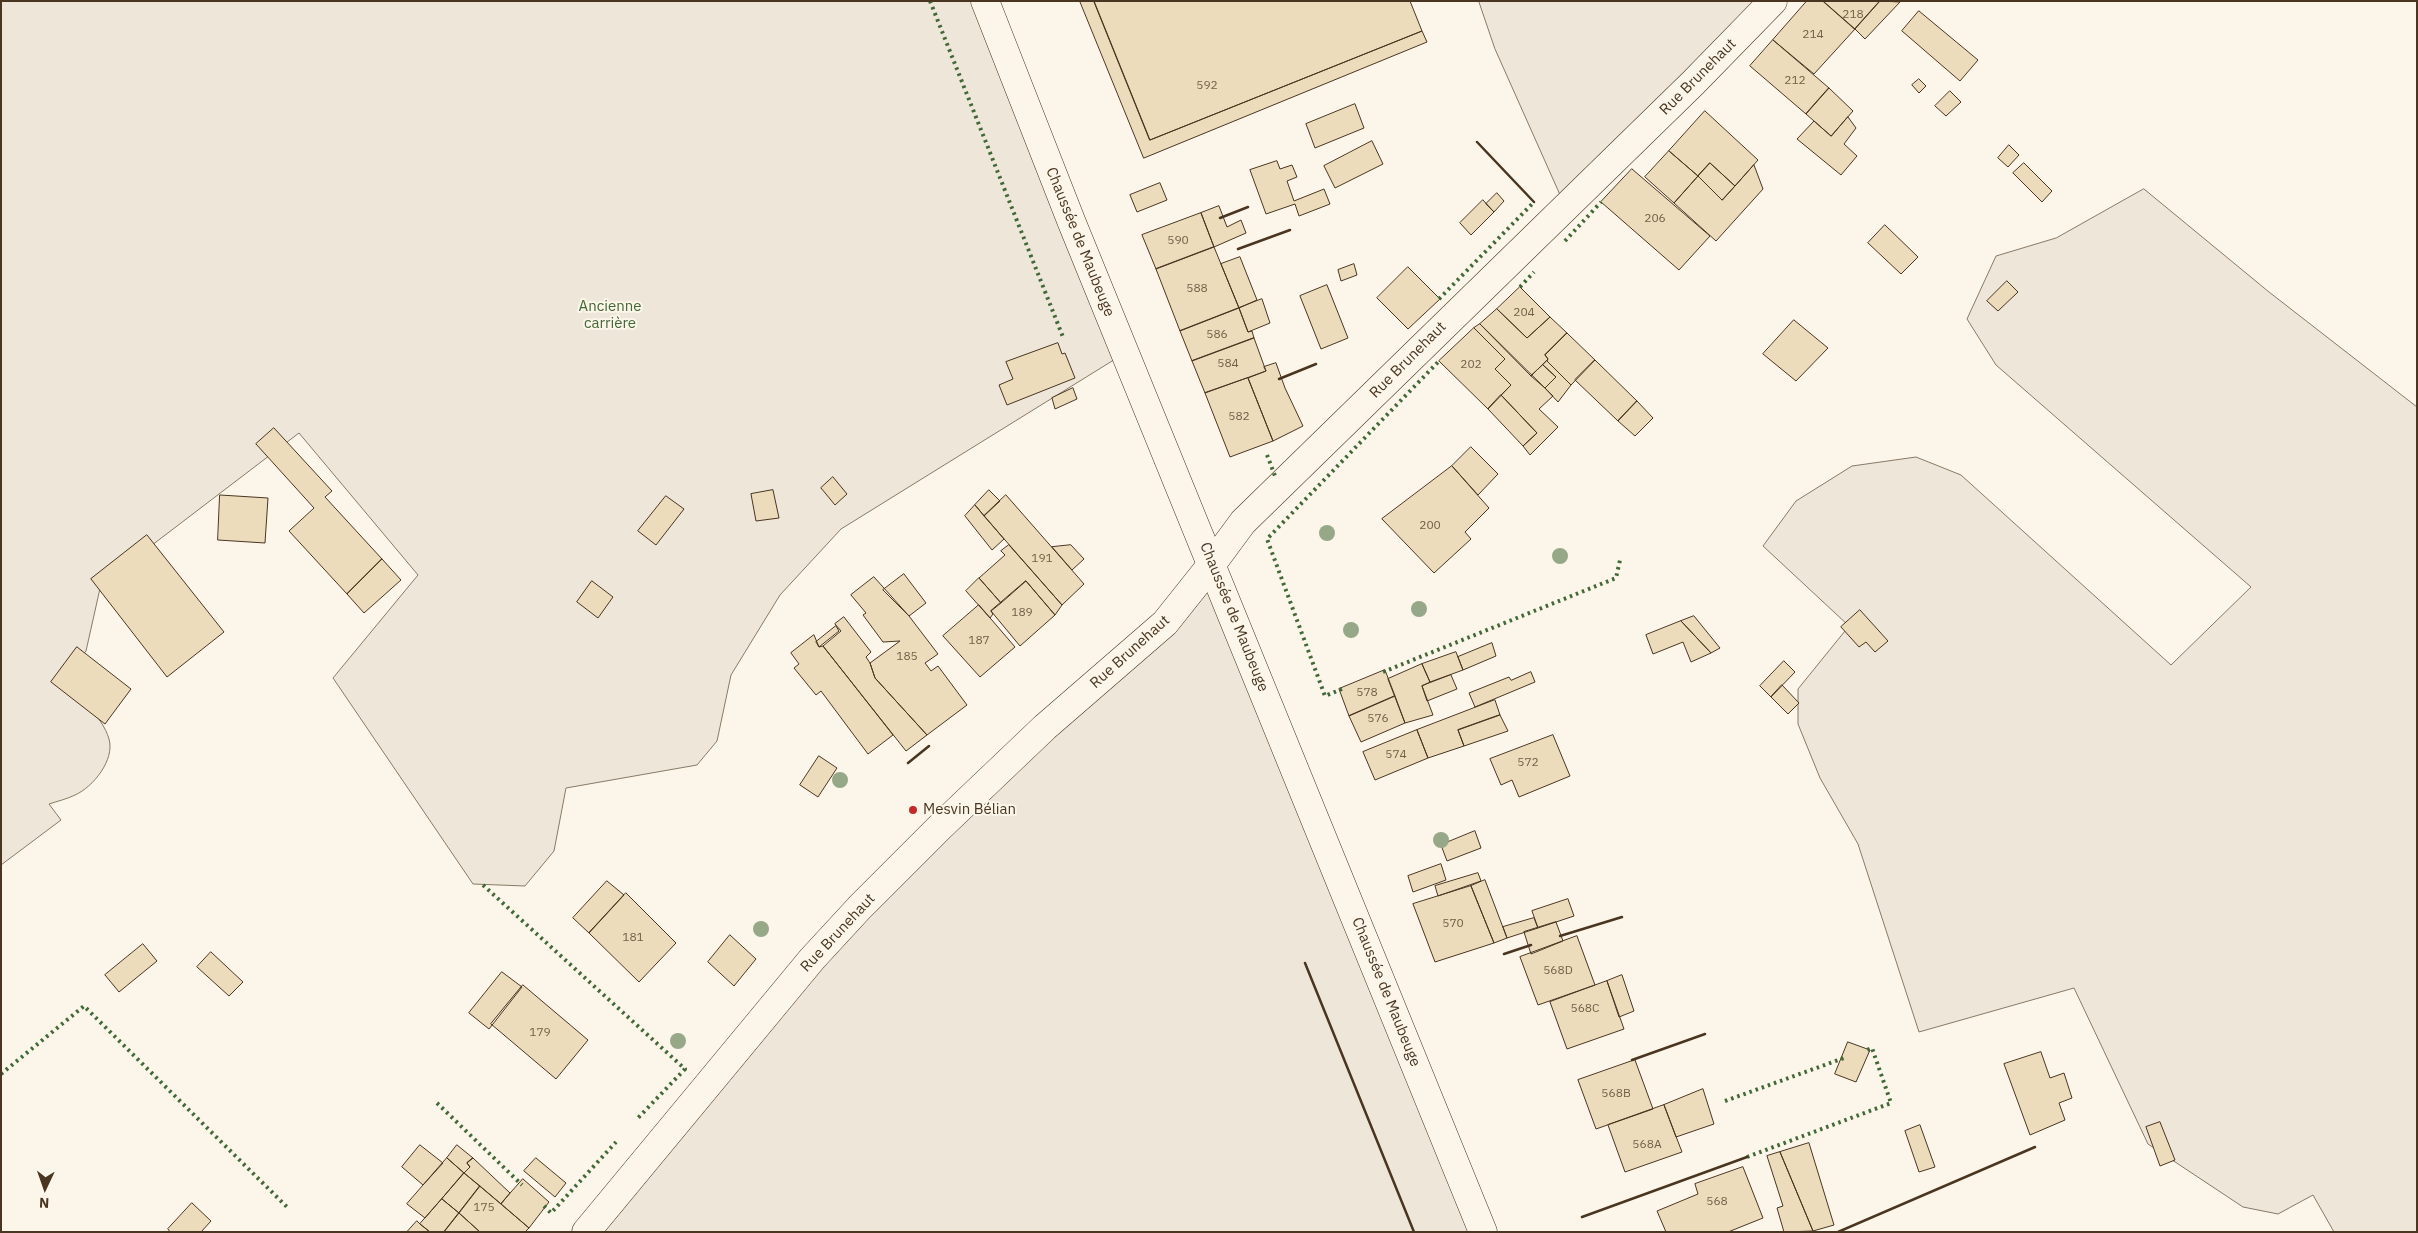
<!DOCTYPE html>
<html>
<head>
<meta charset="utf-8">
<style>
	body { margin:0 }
	#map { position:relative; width:2418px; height:1233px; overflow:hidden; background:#fbf6e9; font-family:"IBM Plex Sans",sans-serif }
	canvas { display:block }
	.frame { position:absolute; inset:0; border:2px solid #4a3520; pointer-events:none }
	.north { position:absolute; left:20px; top:1163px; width:50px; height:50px; -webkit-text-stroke:4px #fbf6e9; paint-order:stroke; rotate:183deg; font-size:14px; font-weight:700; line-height:20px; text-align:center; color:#4a3520 }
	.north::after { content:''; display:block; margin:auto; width:18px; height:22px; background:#4a3520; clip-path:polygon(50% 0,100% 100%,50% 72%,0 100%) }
</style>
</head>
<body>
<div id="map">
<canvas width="2418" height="1233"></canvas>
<div class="frame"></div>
<div class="north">N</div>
</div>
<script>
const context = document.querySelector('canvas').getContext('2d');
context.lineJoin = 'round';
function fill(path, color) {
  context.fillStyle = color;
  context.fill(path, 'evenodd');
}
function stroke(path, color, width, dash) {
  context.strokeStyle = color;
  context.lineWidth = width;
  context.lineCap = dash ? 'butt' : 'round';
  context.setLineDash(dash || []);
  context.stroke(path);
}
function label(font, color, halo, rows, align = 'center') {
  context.font = font + ' "IBM Plex Sans",sans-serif';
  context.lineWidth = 4;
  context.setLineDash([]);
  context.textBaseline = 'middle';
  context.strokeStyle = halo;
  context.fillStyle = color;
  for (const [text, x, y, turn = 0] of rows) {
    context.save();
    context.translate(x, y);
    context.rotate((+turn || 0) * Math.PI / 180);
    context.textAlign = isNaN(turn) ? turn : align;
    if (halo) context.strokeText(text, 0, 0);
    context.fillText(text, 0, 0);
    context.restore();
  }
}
const green = new Path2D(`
	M1 1H985L1125 353 841 529 780 595 731 675 717 741 697 765 566 788 554 851 525 886 473 884 333 678 418 575 299 433 101 584 86 651 60 680C77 696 102 715 109 739 115 760 93 787 75 795 67 799 58 801 49 804L61 820 1 865Z
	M1479 1H1773L1565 206 1495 49Z
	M2144 189 2269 292 2417 407V1232H2334L2313 1195 2278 1214 2243 1207 2148 1144 2074 988 1919 1032 1858 844 1820 778 1798 724V689L1849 626 1763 546 1796 501 1852 466 1916 457 1961 475 2171 665 2251 587 1996 365 1967 319 1996 256 2056 238Z
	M1212 564 1483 1232H586L769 1009Z`);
fill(green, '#ede6d9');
stroke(green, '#887966', 1);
const building = new Path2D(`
	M1080 1H1094L1150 140 1422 31 1427 42 1144 158Z
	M1094 1H1410L1422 31 1150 140Z
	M1807 1H1823L1855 29 1814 74 1773 40Z
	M1823 1H1880L1855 29Z
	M1880 1 1900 2 1865 39 1855 29Z
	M1919 11 1978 60 1960 81 1902 31Z
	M1773 40 1829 88 1806 114 1750 66Z
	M1919 79 1926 86 1919 93 1912 85Z
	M1829 88 1853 111 1831 136 1806 114Z
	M1950 91 1961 102 1946 116 1935 106Z
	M1355 104 1364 128 1315 148 1306 124Z
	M1705 111 1758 160 1735 186 1710 163 1698 176 1669 151Z
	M1848 117 1856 128 1844 144 1857 156 1841 175 1797 139 1814 121 1831 136Z
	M1372 141 1383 164 1335 188 1324 166Z
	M2009 145 2019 155 2008 167 1998 158Z
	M1669 151 1698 176 1674 203 1645 177Z
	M1277 161 1280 169 1292 165 1297 177 1287 181 1294 201 1324 189 1330 204 1299 216 1295 204 1266 214 1250 170Z
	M1710 163 1735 186 1722 200 1698 176Z
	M2024 163 2052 191 2042 202 2013 173Z
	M1754 165 1763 189 1716 241 1674 203 1698 176 1722 200Z
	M1632 169 1710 236 1679 270 1601 202Z
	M1160 183 1167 200 1137 212 1130 195Z
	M1497 193 1504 201 1494 212 1486 204Z
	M1483 200 1494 212 1471 235 1460 223Z
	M1219 206 1227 227 1241 220 1246 233 1214 247 1201 213Z
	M1201 213 1214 247 1156 269 1142 235Z
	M1885 225 1918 257 1901 274 1868 243Z
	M1214 247 1239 308 1180 331 1156 269Z
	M1240 257 1257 300 1239 308 1221 264Z
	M1354 264 1357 275 1341 281 1338 270Z
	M1408 267 1440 299 1408 329 1377 298Z
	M2007 281 2018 292 1998 311 1987 301Z
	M1327 285 1348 338 1321 349 1300 296Z
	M1520 287 1550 317 1527 338 1497 309Z
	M1262 299 1270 323 1248 332 1239 308Z
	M1239 308 1248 332 1252 331 1254 338 1192 361 1180 331Z
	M1497 309 1527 338 1550 317 1567 333 1545 355 1548 359 1531 376 1480 324Z
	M1794 320 1828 348 1796 381 1763 354Z
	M1480 324 1553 396 1539 409 1558 427 1530 455 1523 446 1537 433 1501 395 1511 385 1495 369 1505 359 1474 328Z
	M1474 328 1505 359 1495 369 1511 385 1488 409 1439 361Z
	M1567 333 1595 360 1571 385 1547 361 1548 359 1545 355Z
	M1254 338 1266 371 1205 393 1192 361Z
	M1058 343 1062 354 1065 353 1075 378 1007 405 999 385 1013 379 1006 362Z
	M1595 360 1637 401 1618 421 1575 380Z
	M1547 361 1571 385 1558 402 1545 388 1556 377 1543 365Z
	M1276 363 1285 388 1303 426 1273 441 1248 378 1266 371 1264 367Z
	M1543 365 1556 377 1545 388 1531 376Z
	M1248 378 1273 441 1230 457 1205 393Z
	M1073 388 1077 399 1055 409 1052 398Z
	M1501 395 1537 433 1523 446 1488 409Z
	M1637 401 1653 418 1635 436 1618 421Z
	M274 428 332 491 325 497 382 559 347 594 289 531 314 508 256 444Z
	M1471 447 1498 474 1478 495 1452 466Z
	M1452 466 1489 508 1465 532 1471 539 1434 573 1382 519Z
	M833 477 847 494 835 505 821 488Z
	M773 490 779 518 756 521 751 494Z
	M989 490 1000 501 984 516 975 505Z
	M220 495 268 498 265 543 218 540Z
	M1006 495 1084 584 1062 605 984 516Z
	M666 496 684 509 656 545 638 531Z
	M975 505 1004 539 992 550 965 516Z
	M147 535 224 632 167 677 91 579Z
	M1009 545 1062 605 1055 615 1026 581 1001 603 979 578 1005 555 1001 551Z
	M1071 545 1084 559 1072 570 1052 547Z
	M382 559 401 580 364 613 347 594Z
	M904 574 926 603 909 616 883 590Z
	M874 577 909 616 938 654 925 663 931 671 938 666 967 705 927 735 875 678 870 663 900 641 883 642 863 615 866 613 851 595Z
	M979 578 1001 603 991 611 993 614 990 618 966 591Z
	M592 581 613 597 598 618 577 602Z
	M1026 581 1055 615 1020 646 991 611Z
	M979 605 1015 647 980 677 943 636Z
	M1860 610 1888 641 1875 652 1866 642 1859 647 1841 627Z
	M1694 616 1720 648 1711 653 1681 621Z
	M844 617 871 652 866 657 870 663 875 678 927 735 906 751 823 646 841 631 835 624Z
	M1681 621 1711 653 1691 662 1683 642 1653 654 1646 635Z
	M836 626 839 631 819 647 816 642Z
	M814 635 819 647 823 646 893 735 868 754 821 691 816 695 794 668 799 664 791 653Z
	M1492 643 1496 656 1463 670 1458 657Z
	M77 647 131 689 105 724 51 682Z
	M1456 652 1463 670 1430 682 1422 664Z
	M1784 661 1795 672 1771 697 1760 686Z
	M1422 664 1430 682 1422 686 1433 715 1405 723 1388 679Z
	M1385 670 1395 696 1349 716 1339 689Z
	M1531 672 1535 682 1475 707 1469 693 1509 677 1511 680Z
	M1451 675 1457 689 1427 701 1422 686Z
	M1782 685 1799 703 1788 714 1771 697Z
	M1395 696 1405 723 1361 742 1349 716Z
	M1495 700 1500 715 1458 730 1464 746 1428 758 1417 730Z
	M1500 715 1508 731 1464 746 1458 730Z
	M1417 730 1428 758 1375 780 1363 752Z
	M1553 735 1570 776 1519 797 1512 780 1501 785 1490 759Z
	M819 756 837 768 818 797 800 785Z
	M1475 831 1481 848 1447 861 1441 845Z
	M1441 864 1446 880 1413 892 1408 876Z
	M1478 873 1481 881 1438 896 1435 886Z
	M1485 880 1507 938 1494 943 1471 886Z
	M607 881 624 895 589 933 573 918Z
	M1471 886 1494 943 1435 962 1413 904Z
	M626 893 676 943 639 982 589 933Z
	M1568 899 1574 916 1538 928 1532 911Z
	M1534 918 1538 928 1507 938 1503 927Z
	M1556 922 1563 941 1531 954 1524 932Z
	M730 935 756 959 734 986 708 962Z
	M1577 936 1595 985 1538 1005 1520 957Z
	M143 944 157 961 119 992 105 975Z
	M211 952 243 982 229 996 197 967Z
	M502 972 522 987 489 1029 469 1013Z
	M1622 975 1634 1011 1619 1017 1607 981Z
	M1607 981 1624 1029 1567 1049 1550 1002Z
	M523 985 588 1040 556 1079 491 1024Z
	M1848 1042 1870 1050 1856 1082 1835 1074Z
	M2041 1052 2050 1078 2064 1073 2072 1098 2059 1103 2065 1120 2030 1135 2004 1064Z
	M1635 1060 1653 1109 1596 1129 1578 1080Z
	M1703 1089 1714 1124 1676 1137 1664 1105Z
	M1664 1105 1682 1152 1625 1172 1608 1125Z
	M2160 1122 2175 1160 2160 1166 2146 1127Z
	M1920 1125 1935 1167 1919 1172 1905 1131Z
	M1809 1143 1834 1225 1813 1231 1780 1152Z
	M420 1145 443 1163 423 1185 402 1167Z
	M457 1145 473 1158 467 1163 470 1167 464 1173 447 1158Z
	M1780 1152 1813 1231 1784 1232 1777 1208 1783 1206 1767 1156Z
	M447 1158 464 1173 425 1218 407 1204Z
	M473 1158 510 1193 501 1204 464 1173 470 1167 467 1163Z
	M536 1158 566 1183 555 1197 524 1171Z
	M1743 1167 1763 1218 1728 1232H1666L1657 1211 1698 1194 1695 1184Z
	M464 1173 480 1186 459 1213 442 1199Z
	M523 1179 549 1202 529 1228 501 1204Z
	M480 1186 529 1228 525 1232H480L459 1213Z
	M442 1199 459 1213 444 1232H430L420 1224Z
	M192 1203 211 1221 201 1232H170L168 1229Z
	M459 1213 480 1232H444Z
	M417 1221 420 1224 430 1232H407Z`);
fill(building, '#ecdcbc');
stroke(building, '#4a3520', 1);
const minor = new Path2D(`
	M1212 564 1243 522 1693 83 1773 1`);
const tertiary = new Path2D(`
	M586 1232 812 959 860 907 940 827 1045 727 1165 623 1212 564`);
const primary = new Path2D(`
	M985 1 1072 223 1483 1232`);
stroke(minor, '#4a3520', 29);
stroke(tertiary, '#4a3520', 29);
stroke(primary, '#4a3520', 29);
stroke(minor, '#fbf6e9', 28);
stroke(tertiary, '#fbf6e9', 28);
stroke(primary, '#fbf6e9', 28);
stroke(new Path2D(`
	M930 1 1063 337
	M1565 241 1601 202
	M1520 287 1534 272
	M1439 299 1534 202
	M1267 455 1275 476
	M1383 672 1616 578 1620 560
	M1342 689 1325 696 1267 539 1439 361
	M483 885 685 1069 637 1119
	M1 1074 84 1006 288 1208
	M1725 1101 1844 1058
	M437 1103 522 1185
	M1747 1157 1891 1103 1872 1048 1867 1050
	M544 1206 551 1213 616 1142`), '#436837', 4, [2.5, 4]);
stroke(new Path2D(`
	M1477 142 1534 202
	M1220 218 1248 207
	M1238 249 1290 230
	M1279 379 1316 364
	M908 763 929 746
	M1560 936 1622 917
	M1504 954 1531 945
	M1305 963 1414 1232
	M1632 1060 1705 1034
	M1582 1217 1747 1157
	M1838 1232 2035 1147`), '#4a3520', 2.5);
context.fillStyle = '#96a887';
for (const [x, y] of [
	[1327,533],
	[1560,556],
	[1419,609],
	[1351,630],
	[840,780],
	[1441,840],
	[761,929],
	[678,1041]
]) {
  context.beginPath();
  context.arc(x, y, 8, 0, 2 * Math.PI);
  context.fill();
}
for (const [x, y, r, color] of [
	[913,810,5,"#c62828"]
]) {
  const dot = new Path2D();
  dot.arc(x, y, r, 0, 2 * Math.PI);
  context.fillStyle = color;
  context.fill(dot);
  stroke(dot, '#fbf6e9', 2);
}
label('12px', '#725f47', null, [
	["218",1853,15],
	["214",1813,35],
	["212",1795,81],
	["592",1207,86],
	["206",1655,219],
	["590",1178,241],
	["588",1197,289],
	["204",1524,313],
	["586",1217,335],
	["584",1228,364],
	["202",1471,365],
	["582",1239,417],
	["200",1430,526],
	["191",1042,559],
	["189",1022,613],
	["187",979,641],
	["185",907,657],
	["578",1367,693],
	["576",1378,719],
	["574",1396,755],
	["572",1528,763],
	["570",1453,924],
	["181",633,938],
	["568D",1558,971],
	["568C",1585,1009],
	["179",540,1033],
	["568B",1616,1094],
	["568A",1647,1145],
	["568",1717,1202],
	["175",484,1208]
]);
label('15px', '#4a3520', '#fbf6e9', [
	["Rue Brunehaut",1698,77,-45],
	["Chaussée de Maubeuge",1080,242,68],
	["Rue Brunehaut",1408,360,-45],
	["Chaussée de Maubeuge",1234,617,68],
	["Rue Brunehaut",1130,652,-42],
	["Rue Brunehaut",838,933,-47],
	["Chaussée de Maubeuge",1386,992,68]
]);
label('15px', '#436837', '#fbf6e9', [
	["Ancienne",610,307],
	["carrière",610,324]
]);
label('15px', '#4a3520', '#fbf6e9', [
	["Mesvin Bélian",923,810]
], 'left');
</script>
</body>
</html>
